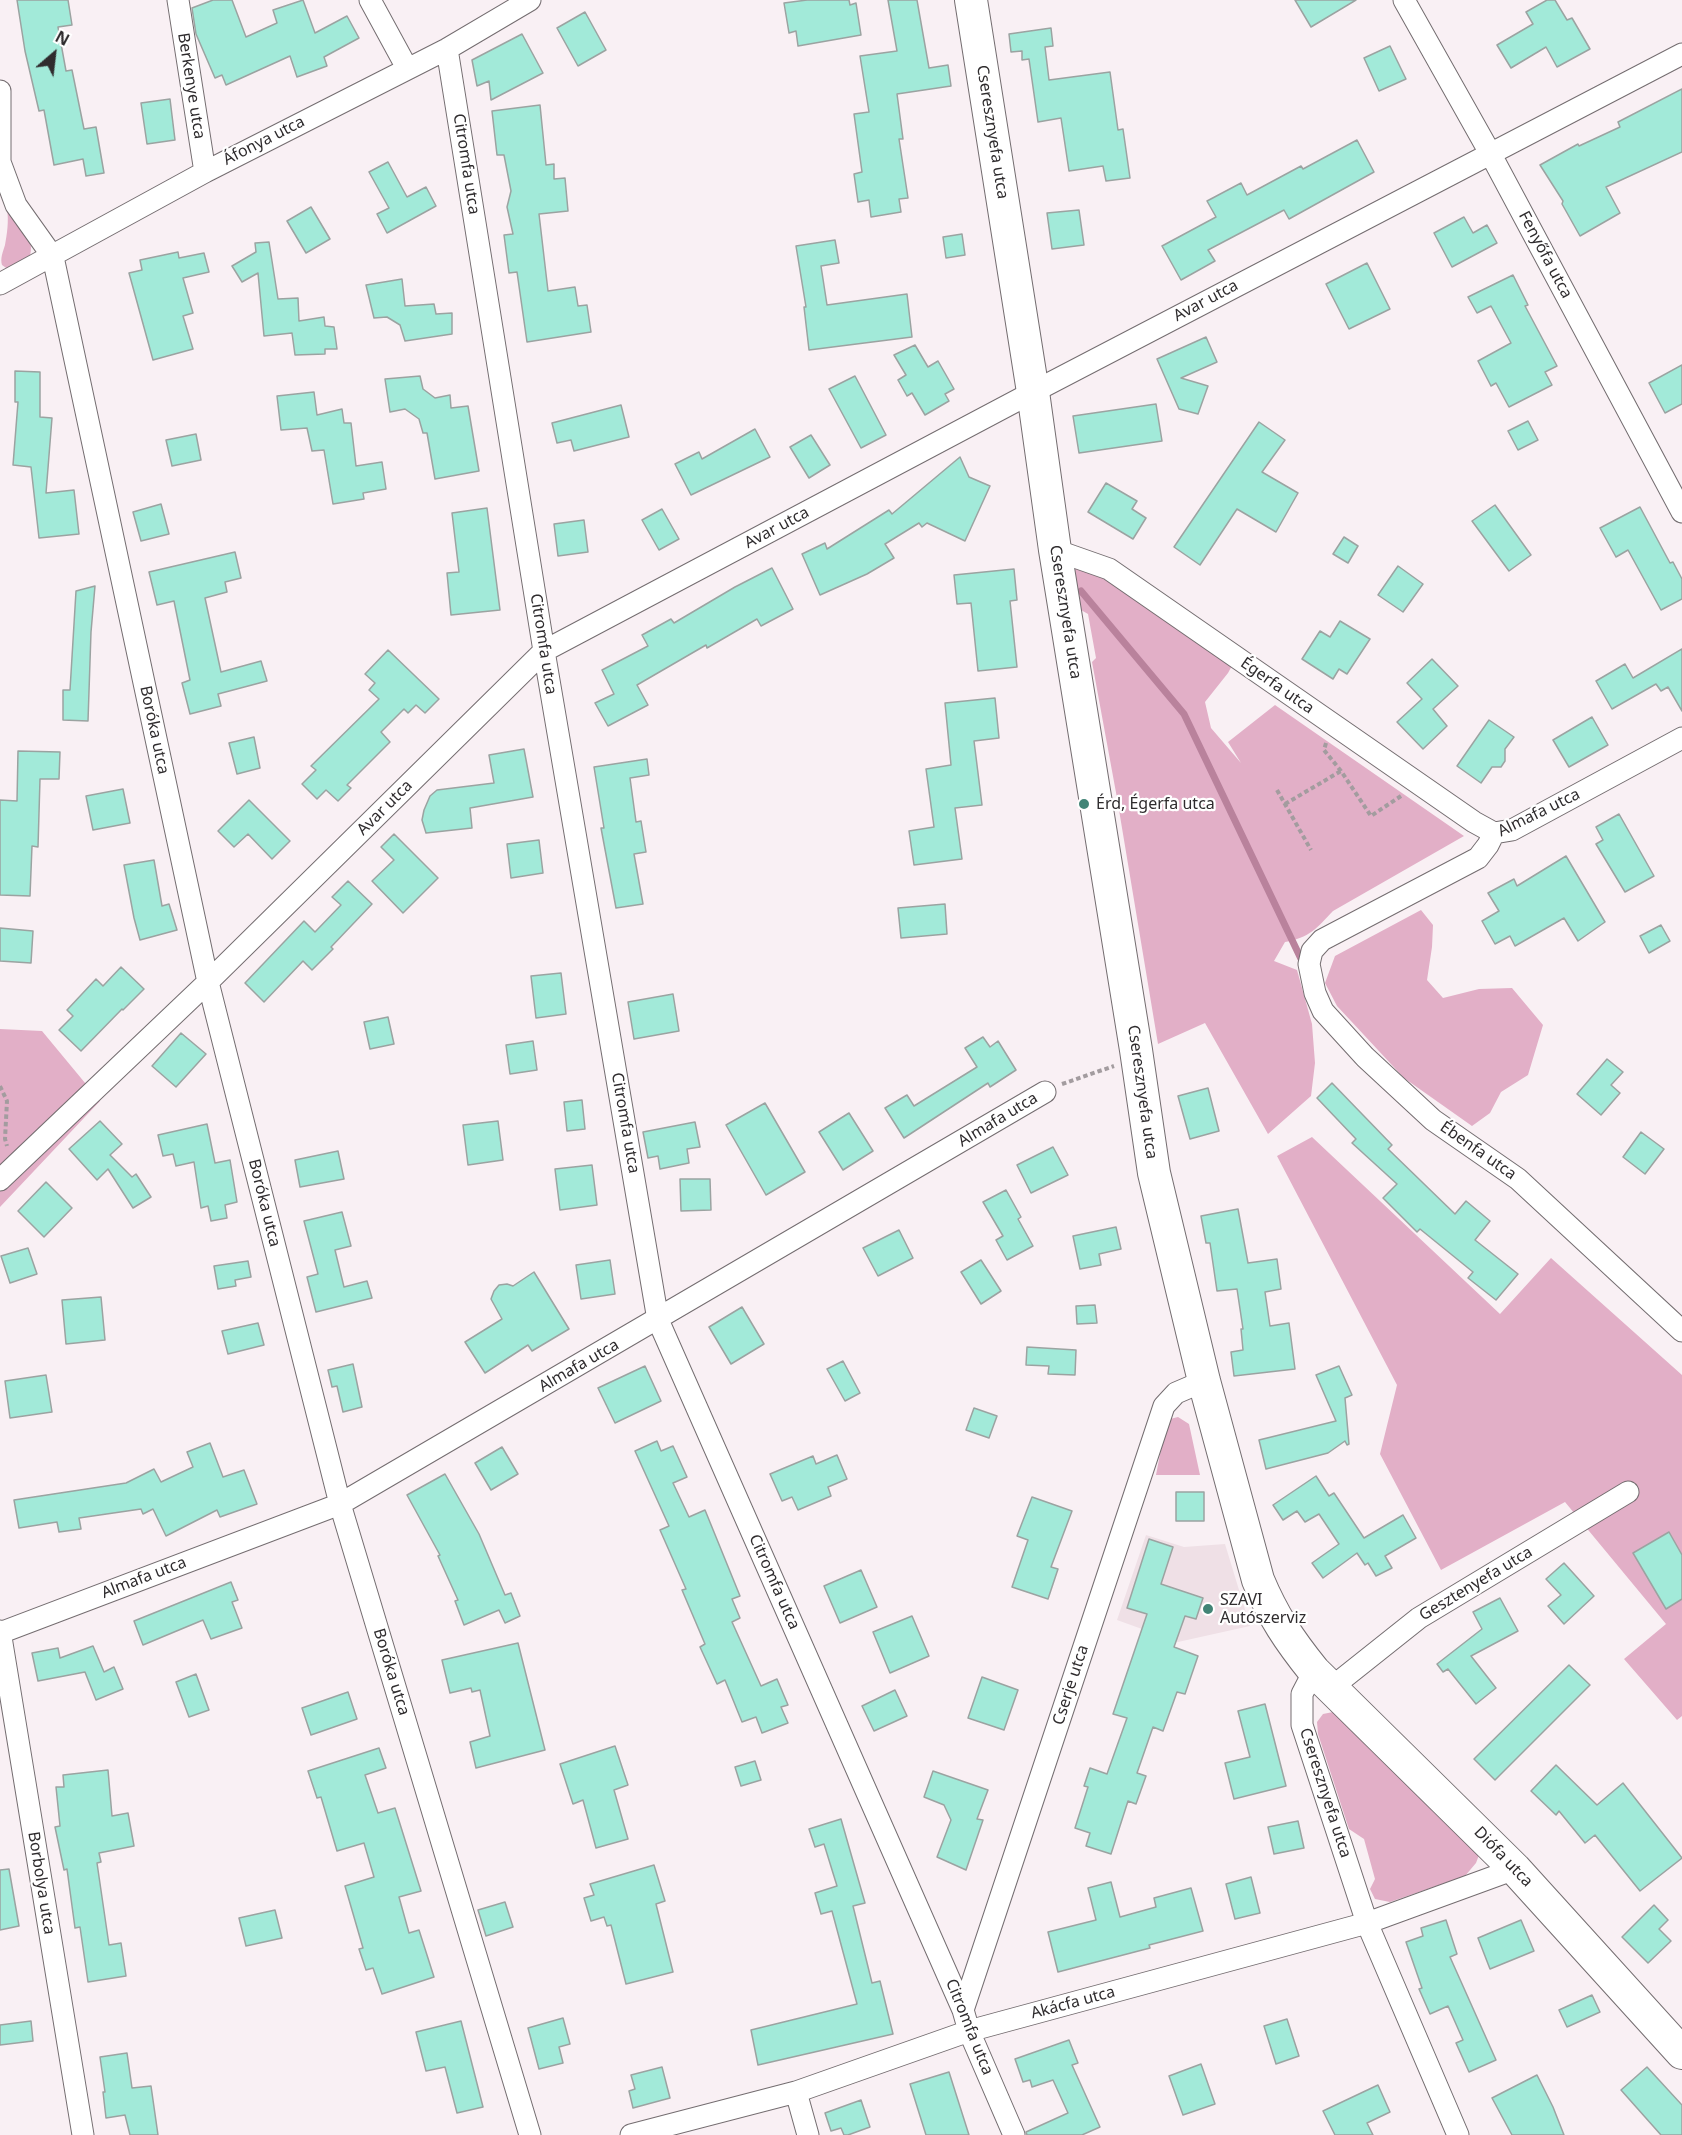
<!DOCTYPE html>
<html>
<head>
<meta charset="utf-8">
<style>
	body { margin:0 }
	#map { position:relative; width:1682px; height:2135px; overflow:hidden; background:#f9f0f4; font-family:"Noto Sans",sans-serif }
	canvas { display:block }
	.north { position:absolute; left:24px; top:24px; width:60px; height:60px; -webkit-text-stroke:4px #fff; paint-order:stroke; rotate:28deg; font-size:16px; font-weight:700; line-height:24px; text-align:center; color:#2f2c2e }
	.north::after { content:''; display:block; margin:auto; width:21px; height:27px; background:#2f2c2e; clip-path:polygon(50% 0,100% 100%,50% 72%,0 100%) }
</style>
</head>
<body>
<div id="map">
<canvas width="1682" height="2135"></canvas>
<div class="north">N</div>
</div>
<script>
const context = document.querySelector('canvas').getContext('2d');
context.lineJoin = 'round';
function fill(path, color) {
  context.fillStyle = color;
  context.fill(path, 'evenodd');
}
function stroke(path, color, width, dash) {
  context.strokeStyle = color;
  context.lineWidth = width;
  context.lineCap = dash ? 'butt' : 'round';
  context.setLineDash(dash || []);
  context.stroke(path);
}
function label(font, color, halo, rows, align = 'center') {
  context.font = font + ' "Noto Sans",sans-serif';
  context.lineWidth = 4.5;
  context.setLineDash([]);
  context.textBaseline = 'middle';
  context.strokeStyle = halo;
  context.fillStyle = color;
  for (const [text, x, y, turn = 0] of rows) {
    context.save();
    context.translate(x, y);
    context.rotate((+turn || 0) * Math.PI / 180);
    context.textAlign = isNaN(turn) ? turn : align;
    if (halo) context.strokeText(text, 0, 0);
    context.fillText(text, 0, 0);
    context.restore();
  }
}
fill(new Path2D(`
	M1146 1535 1184 1547 1225 1544 1250 1626 1178 1642 1117 1620Z`), '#efe0e6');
fill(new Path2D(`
	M7 209C22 225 39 241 27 263L9 270 2 265C0 258 3 252 5 245 7 234 9 221 7 209Z
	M1076 566 1092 570 1234 662 1228 673 1205 702 1211 728 1241 763 1228 742 1275 705 1464 836 1333 911C1317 928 1309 938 1285 942L1274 961 1297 970 1312 1024 1315 1063 1311 1096 1268 1134 1205 1023 1158 1044 1117 798 1092 662 1096 658 1088 614 1081 610 1074 573Z
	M1421 910 1433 925 1432 947 1427 980 1443 998 1479 989 1512 988 1543 1025 1528 1075 1501 1092 1490 1113 1472 1126 1404 1078 1337 1006 1325 983 1335 956Z
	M0 1029 42 1031 100 1101 0 1207Z
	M1312 1137 1500 1314 1551 1258 1682 1375V1716L1677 1720 1624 1659 1666 1624 1565 1502 1441 1570 1380 1454 1397 1385 1277 1156Z
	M1178 1417 1189 1424 1200 1475H1156L1165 1428 1170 1419Z
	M1333 1712 1479 1855 1476 1863 1465 1876 1390 1902 1375 1899 1370 1889 1375 1879 1364 1839 1349 1829 1318 1734 1317 1722 1323 1714Z`), '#e2afc7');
stroke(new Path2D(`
	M1081 591 1184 714 1303 963`), '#b9829c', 7);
const building = new Path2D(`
	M17 0H68L72 25 58 27 66 71 72 70 84 129 96 127 104 173 86 176 83 159 54 165 44 110 39 111 25 51Z
	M213 0H232L246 37 277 23 273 10 303 0 315 33 347 16 359 38 324 57 327 66 297 77 290 56 226 85 222 75 215 78 196 34 192 8Z
	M807 0H849L850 5 856 3 861 35 798 46 796 31 789 33 784 3Z
	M888 0H917L929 68 948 65 951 86 897 94 903 139H899L908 198 899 199 901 212 871 217 869 200 858 202 854 174 862 172 854 114 869 112 860 56 897 51Z
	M1295 0H1356L1311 27Z
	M1547 0H1555L1567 20 1572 18 1590 49 1557 67 1546 47 1511 68 1497 45 1533 24 1526 12Z
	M585 12 606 50 578 66 557 28Z
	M1051 28 1053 46 1045 47 1049 80 1110 72 1118 130 1123 129 1130 178 1106 181 1103 166 1069 171 1061 118 1038 122 1029 59 1022 60V51L1011 52 1009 34Z
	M522 34 543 73 491 100 489 81 477 86 472 60Z
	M1390 46 1406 79 1379 91 1364 58Z
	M1682 89V152L1606 187 1620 213 1580 236 1562 204 1563 201 1540 165 1578 144 1579 146 1620 127 1618 122Z
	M170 99 175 140 147 144 141 103Z
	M540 105 546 165 554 164V179L565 178 568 211 539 214 548 291 575 287 578 306 587 305 591 332 527 342 517 272 509 273 504 235 513 234 507 207 511 191 504 155H497L492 111Z
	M1357 140 1374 172 1289 219 1284 210 1208 250 1215 261 1181 280 1162 246 1216 217 1207 201 1241 183 1247 195 1301 166 1303 169Z
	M388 162 407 197 426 187 436 206 387 233 377 214 389 208 369 172Z
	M311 207 330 239 306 253 287 221Z
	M1079 210 1084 245 1052 249 1047 213Z
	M1464 217 1473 233 1487 225 1497 243 1452 267 1434 233Z
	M962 234 965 255 946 258 943 237Z
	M835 240 839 263 821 266 827 305 907 294 912 337 809 350 804 307H806L796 246Z
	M269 242 278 299 298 298 299 321 324 317 325 326 334 327 337 349H325V354L295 355 292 333 264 336 258 273 242 282 232 266 256 252 255 243Z
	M178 252 179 258 204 253 209 272 183 278 193 313 183 316 193 349 153 360 129 273 142 270 140 260Z
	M1367 263 1390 309 1349 329 1326 284Z
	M1513 275 1528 305 1525 306 1557 366 1545 372 1552 385 1509 407 1496 383 1491 386 1478 361 1511 343 1491 306 1477 313 1468 297Z
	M402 279 405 306 434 304 436 314 452 313V334L405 341 400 325 387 317 374 318 366 285Z
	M1206 337 1217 362 1181 378 1208 386 1198 414 1179 409 1157 359Z
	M915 345 928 367 938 361 954 389 945 394 949 401 925 415 912 393 907 396 898 380 906 375 894 355Z
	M1682 365V404L1665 413 1649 383Z
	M15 371 40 372V417L52 418 46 493 74 490 79 534 39 538 31 467 13 465 18 402H15Z
	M420 376 423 389 435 398 450 395 451 408 468 406 479 471 435 479 427 433H423L419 419 405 409 390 412 385 379Z
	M855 376 886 435 861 448 829 389Z
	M314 392 317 415 342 409 344 423H351L356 466 382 462 386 489 363 493 364 499 333 504 324 450 312 451 307 428 281 430 277 396Z
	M1156 404 1162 441 1079 453 1073 416Z
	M621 405 629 437 574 451 571 440 557 443 552 423Z
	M1528 421 1538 440 1518 450 1508 431Z
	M1259 422 1285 440 1262 472 1298 493 1276 532 1237 509 1200 565 1174 547Z
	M755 429 770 457 691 495 675 464 699 452 702 459Z
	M196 434 201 460 172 466 166 440Z
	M811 435 830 465 809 478 790 447Z
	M960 457 969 477 990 486 965 541 927 523 922 527 919 523 885 544 894 558 867 574 820 595 802 554 825 543 827 549 889 510 892 514Z
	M1106 483 1137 501 1132 509 1146 518 1133 539 1088 512Z
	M161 504 169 534 141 541 133 512Z
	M1495 505 1531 555 1509 571 1472 521Z
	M1640 507 1670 563 1673 562 1682 579V599L1661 610 1628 550 1616 557 1600 528Z
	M487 508 500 610 451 615 447 573 459 572 452 513Z
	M662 509 679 539 659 550 642 520Z
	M584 520 588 552 558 556 554 524Z
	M1344 537 1358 546 1348 563 1333 554Z
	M235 552 241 578 225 582 227 592 205 598 221 672 261 661 267 681 218 694 221 706 190 714 182 683 190 680 174 601 157 605 149 572Z
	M1398 566 1423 584 1403 612 1378 595Z
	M772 568 793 609 761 626 757 619 707 648 706 645 637 685 648 705 608 726 595 703 614 694 602 670 648 646 642 635 671 619 674 623 735 587Z
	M1014 569 1017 600 1010 601 1017 667 978 671 971 603 957 604 954 575Z
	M95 586 91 632 88 721 63 720V690H70L76 591Z
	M1340 621 1370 639 1347 674 1339 669 1333 679 1302 659 1320 631 1330 637Z
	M1682 649V711L1668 687 1661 691 1656 684 1612 709 1596 681 1625 664 1633 678Z
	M388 650 439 699 425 713 416 705 408 713 404 709 381 732 390 742 347 785 351 788 338 801 326 790 317 799 302 784 316 770 311 766 379 699 369 690 375 683 365 674Z
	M1432 659 1458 686 1433 709 1447 726 1423 749 1397 722 1422 699 1407 683Z
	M995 698 999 738 974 741 982 805 955 808 962 859 914 865 909 831 934 827 926 769 951 765 945 703Z
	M1592 717 1608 745 1569 767 1553 740Z
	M1489 720 1514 737 1505 749V761L1501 767H1492L1481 783 1457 766Z
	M254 737 260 768 237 774 229 743Z
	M524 749 533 797 470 808 472 828 426 833 422 820 424 810 430 796 437 790 494 783 489 755Z
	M18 751 60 752 59 779H40L38 847 32 846 30 896 0 895V800L17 801Z
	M647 759 649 775 630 778 636 822 641 821 646 852 634 854 643 904 616 908 601 828H604L594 767Z
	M123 789 130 823 93 830 86 796Z
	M249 800 290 841 272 859 248 834 234 847 218 831Z
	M1619 814 1654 876 1625 892 1596 844 1603 840 1596 827Z
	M394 834 438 878 403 913 372 881 394 860 381 847Z
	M539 840 543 873 511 878 507 844Z
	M1566 856 1605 922 1578 941 1564 918 1515 946 1510 936 1495 944 1482 921 1499 911 1488 893 1514 879 1517 886Z
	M154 860 162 906 169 904 177 930 140 940 134 918 124 865Z
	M348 881 372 904 331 947 333 949 312 970 303 961 264 1002 245 983 304 921 315 932 341 905 332 897Z
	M945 904 947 934 901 938 898 908Z
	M1661 925 1670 941 1649 953 1640 936Z
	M0 928 33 931 31 963 0 961Z
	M121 967 144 989 123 1010 122 1009 81 1051 59 1030 73 1016 67 1010 96 979 103 986Z
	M561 973 566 1014 536 1018 531 976Z
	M673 994 679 1031 634 1039 628 1002Z
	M388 1017 394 1044 370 1049 364 1022Z
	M181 1033 206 1054 176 1087 152 1066Z
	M983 1037 990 1047 998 1041 1016 1070 990 1087 988 1083 904 1138 885 1108 907 1095 914 1106 977 1067 965 1048Z
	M533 1041 537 1070 510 1074 506 1045Z
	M1607 1059 1623 1072 1611 1085 1620 1093 1601 1115 1577 1094Z
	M1332 1083 1392 1145 1388 1149 1455 1214 1466 1201 1490 1221 1475 1240 1518 1274 1496 1300 1468 1278 1473 1272 1420 1229 1417 1232 1383 1198 1397 1184 1352 1143 1356 1139 1317 1098Z
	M1208 1088 1219 1131 1190 1139 1178 1096Z
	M582 1100 585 1129 567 1131 564 1102Z
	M765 1103 805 1172 766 1195 726 1125Z
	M849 1113 873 1151 843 1170 819 1132Z
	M100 1121 122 1144 110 1155 132 1177 136 1174 151 1197 133 1208 108 1169 97 1180 69 1149Z
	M498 1121 503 1160 468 1165 463 1125Z
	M695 1122 700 1147 687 1149 689 1163 660 1169 658 1156 648 1158 643 1132Z
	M207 1124 215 1163 230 1160 237 1202 225 1205 227 1218 211 1221 208 1206 201 1208 194 1162 176 1166 173 1154 163 1156 158 1135Z
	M1641 1132 1664 1149 1645 1174 1623 1157Z
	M1053 1147 1068 1175 1031 1193 1017 1165Z
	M338 1151 344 1179 300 1187 295 1160Z
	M592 1165 597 1205 560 1210 555 1169Z
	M680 1179H710L711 1210 681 1211Z
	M46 1182 72 1208 44 1237 18 1211Z
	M1006 1190 1021 1217 1018 1219 1033 1246 1007 1260 996 1240 1003 1236 983 1202Z
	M1238 1209 1248 1263 1277 1259 1281 1289 1265 1292 1270 1326 1289 1323 1295 1369 1234 1376 1231 1352 1243 1350 1241 1329H1243L1237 1289 1217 1291 1210 1243H1206L1201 1216Z
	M342 1212 351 1246 335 1250 344 1287 367 1281 372 1298 316 1312 307 1277 318 1274 304 1221Z
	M1116 1227 1121 1249 1099 1254 1101 1265 1080 1269 1073 1236Z
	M899 1230 913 1258 878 1276 863 1248Z
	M28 1248 37 1274 10 1283 1 1256Z
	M610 1260 615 1294 581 1299 576 1265Z
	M981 1260 1001 1291 981 1304 961 1272Z
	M248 1261 251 1277 235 1280 236 1286 218 1289 214 1266Z
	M534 1272 569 1329 532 1351 528 1345 485 1373 465 1342 502 1319 491 1299 494 1291 499 1285 507 1284 513 1286Z
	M101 1297 105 1340 66 1344 62 1300Z
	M1095 1305 1097 1323 1077 1324 1076 1306Z
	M742 1307 764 1344 731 1364 709 1327Z
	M258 1323 264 1345 228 1354 222 1331Z
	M1027 1347 1076 1350 1075 1375 1048 1374 1049 1366 1026 1365Z
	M843 1361 860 1393 845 1401 827 1369Z
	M353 1364 362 1407 343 1412 337 1386 332 1387 328 1370Z
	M645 1366 661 1401 615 1423 598 1388Z
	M1339 1366 1352 1395 1345 1398 1349 1444 1347 1445 1345 1441 1328 1453 1266 1469 1259 1440 1336 1421 1316 1375Z
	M46 1375 52 1412 10 1418 5 1381Z
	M974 1408 997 1416 989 1438 966 1430Z
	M657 1441 661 1451 673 1446 687 1477 673 1483 689 1517 705 1510 740 1596 732 1599 740 1618 732 1622 761 1686 777 1679 788 1705 781 1707 788 1723 762 1733 756 1717 742 1722 725 1680 717 1684 700 1647 705 1644 682 1590 686 1589 660 1530 669 1526 635 1451Z
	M210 1443 223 1477 244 1470 257 1504 220 1517 217 1510 166 1536 153 1509 143 1514 141 1509 79 1518 81 1529 59 1532 57 1522 19 1528 14 1500 126 1483 154 1469 161 1482 193 1467 187 1452Z
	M502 1447 518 1474 491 1490 475 1463Z
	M837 1455 847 1479 828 1487 831 1496 798 1510 792 1497 782 1501 770 1474 813 1456 816 1464Z
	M445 1474 479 1534 505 1595 511 1593 520 1616 505 1623 499 1610 464 1625 455 1601 458 1600 438 1556 440 1555 407 1495Z
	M1316 1476 1329 1496 1334 1493 1364 1538 1403 1515 1416 1538 1385 1556 1392 1568 1376 1576 1368 1563 1365 1565 1357 1553 1323 1578 1312 1563 1339 1544 1319 1514 1305 1522 1297 1511 1283 1520 1273 1505Z
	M1176 1492H1204V1521H1176Z
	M1032 1497 1072 1511 1051 1567 1058 1569 1048 1599 1012 1587 1028 1540 1017 1536Z
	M1669 1532 1682 1555V1599L1666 1609 1633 1553Z
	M1149 1539 1173 1547 1161 1584 1203 1598 1196 1619 1185 1616 1174 1647 1198 1656 1185 1694 1177 1692 1163 1731 1153 1727 1137 1773 1146 1776 1136 1804 1128 1801 1111 1854 1086 1846 1090 1833 1075 1828 1088 1787 1084 1786 1090 1768 1107 1774 1127 1718 1113 1714 1147 1614 1127 1608Z
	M1564 1563 1594 1596 1564 1624 1548 1606 1561 1595 1546 1579Z
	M861 1570 877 1607 840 1623 824 1586Z
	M231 1582 238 1600 232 1602 242 1628 211 1639 203 1620 143 1645 134 1621Z
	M1500 1598 1518 1631 1471 1656 1496 1688 1476 1704 1448 1669 1443 1672 1437 1664 1482 1629 1473 1612Z
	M912 1616 929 1656 890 1673 873 1632Z
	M518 1643 545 1750 476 1768 470 1742 490 1736 480 1690 472 1692 471 1688 450 1693 442 1660Z
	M93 1646 104 1672 114 1667 123 1689 96 1700 85 1672 38 1681 32 1653 58 1648 60 1658Z
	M1569 1665 1590 1685 1495 1780 1474 1759Z
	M196 1674 209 1710 189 1717 176 1682Z
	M982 1677 1018 1690 1004 1730 968 1718Z
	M895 1690 907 1716 874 1731 862 1706Z
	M348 1692 357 1719 311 1735 302 1708Z
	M1265 1704 1286 1786 1234 1799 1225 1763 1250 1757 1238 1711Z
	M615 1746 628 1785 614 1790 628 1839 596 1848 583 1800 573 1804 560 1764Z
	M379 1748 386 1768 365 1775 378 1813 395 1808 421 1891 399 1897 409 1933 419 1930 434 1977 382 1994 373 1968 366 1970 359 1949 363 1948 345 1886 374 1877 364 1843 337 1851 321 1797 317 1798 308 1771Z
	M755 1761 761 1780 741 1786 735 1767Z
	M1556 1765 1597 1805 1623 1783 1682 1858 1640 1891 1595 1835 1585 1843 1559 1811 1556 1815 1531 1791Z
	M108 1770 112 1816 128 1813 134 1846 99 1853 101 1862 97 1863 109 1945 121 1943 126 1976 88 1982 80 1927 75 1928 67 1869 64 1870 55 1827 60 1826 56 1787H64L63 1775Z
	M933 1771 988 1790 977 1819 983 1820 966 1870 937 1857 951 1820 944 1805 924 1797Z
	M841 1819 865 1903 853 1906 872 1983 880 1981 893 2034 758 2065 751 2030 857 2004 832 1911 821 1914 815 1893 837 1886 824 1844 815 1847 809 1829Z
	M1298 1821 1304 1848 1274 1854 1268 1827Z
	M654 1865 665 1901 656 1904 673 1972 626 1984 611 1925 607 1926 604 1917 591 1921 584 1898 594 1895 590 1884Z
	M9 1869 19 1926 0 1930V1870Z
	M1251 1877 1260 1913 1235 1919 1226 1884Z
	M1111 1882 1120 1917 1156 1907 1154 1898 1191 1888 1203 1931 1149 1945 1150 1948 1058 1972 1048 1932 1096 1920 1088 1888Z
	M505 1902 513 1927 486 1936 478 1910Z
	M1654 1905 1668 1920 1659 1929 1671 1941 1648 1963 1622 1937Z
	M275 1910 282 1938 246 1946 239 1918Z
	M1446 1920 1457 1954 1450 1957 1496 2060 1469 2072 1456 2043 1463 2040 1448 2006 1430 2014 1419 1989 1422 1988 1406 1942 1423 1936 1421 1928Z
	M1521 1920 1534 1951 1490 1969 1478 1938Z
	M1592 1995 1600 2012 1567 2027 1559 2010Z
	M563 2018 570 2044 559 2047 563 2063 539 2069 528 2028Z
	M1287 2019 1299 2056 1276 2064 1264 2026Z
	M31 2021 33 2041 0 2045V2025Z
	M461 2021 483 2107 457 2113 445 2067 426 2071 416 2032Z
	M1069 2040 1078 2063 1072 2065 1100 2127 1082 2135H1027L1026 2132 1068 2113 1053 2080 1032 2087 1030 2080 1023 2082 1015 2059Z
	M127 2053 132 2088 151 2086 158 2135H130L125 2115 106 2118 103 2092H105L100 2057Z
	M1201 2064 1215 2104 1183 2115 1169 2076Z
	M662 2067 670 2098 633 2108 629 2091 635 2089 631 2075Z
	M1647 2067 1682 2105V2135H1661L1621 2090Z
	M949 2072 969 2135H926L910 2084Z
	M1537 2075 1553 2107 1564 2135H1512L1492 2098Z
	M1378 2085 1390 2112 1367 2123 1373 2135H1335L1323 2111Z
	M861 2100 870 2127 848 2135H844L841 2128 831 2131 825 2113Z`);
fill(building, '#a2ead9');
stroke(building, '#9ba3a1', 1.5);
const street = new Path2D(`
	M178 0 205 172
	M370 0 407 68
	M1404 0 1490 153 1682 512
	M447 49 544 651 658 1320 963 2010 969 2031 1014 2135
	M0 91V167
	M0 162 16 205 53 257 208 982 340 1504 530 2135
	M0 284 205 172 447 49 530 0
	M1055 550 1109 569 1474 822 1494 833
	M1494 833 1488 845 1478 858 1322 940 1312 951 1309 964 1315 993 1323 1011 1365 1057 1433 1120 1518 1179 1682 1331
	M1494 833 1512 830 1682 738
	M0 1180 208 982 544 651 1033 392 1682 54
	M0 1631 83 2135
	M0 1633 340 1504 1045 1092
	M1314 1671 1302 1694V1725L1367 1923 1458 2135
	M1331 1688 1419 1618 1628 1492
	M963 2010 1164 1406 1176 1393 1204 1381
	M796 2092 808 2135
	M631 2135 796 2092 969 2031 1367 1923 1515 1869`);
const secondary = new Path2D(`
	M971 0 1033 392 1055 550 1136 1050 1154 1173 1204 1381 1258 1580C1273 1616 1289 1640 1314 1671L1515 1869 1682 2053`);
stroke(street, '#746d70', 23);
stroke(secondary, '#746d70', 34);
stroke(new Path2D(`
	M1326 743 1324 750 1341 771 1371 816 1401 796
	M1277 790 1311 850
	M1285 804 1341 771
	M1062 1084 1114 1066
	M0 1086 7 1101 5 1139 7 1146`), '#a39c9f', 4, [4.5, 3]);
stroke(street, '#fff', 21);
stroke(secondary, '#fff', 32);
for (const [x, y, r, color] of [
	[1084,804,6,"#428476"],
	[1208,1609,6,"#428476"]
]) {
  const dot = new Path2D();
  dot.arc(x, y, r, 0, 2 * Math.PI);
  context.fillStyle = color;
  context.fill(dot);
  stroke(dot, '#fff', 2);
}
label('16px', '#2f2c2e', '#fff', [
	["Berkenye utca",191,86,81],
	["Cseresznyefa utca",992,132,81],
	["Áfonya utca",264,141,-27],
	["Citromfa utca",466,164,81],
	["Fenyőfa utca",1545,255,62],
	["Avar utca",1206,301,-28],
	["Avar utca",777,528,-28],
	["Cseresznyefa utca",1065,612,81],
	["Citromfa utca",543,644,81],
	["Égerfa utca",1277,686,35],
	["Boróka utca",154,730,78],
	["Avar utca",385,808,-45],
	["Almafa utca",1539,813,-26],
	["Cseresznyefa utca",1142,1092,82],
	["Almafa utca",998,1120,-31],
	["Citromfa utca",625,1123,80],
	["Ébenfa utca",1478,1151,35],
	["Boróka utca",264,1203,76],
	["Almafa utca",579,1366,-30],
	["Almafa utca",144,1578,-21],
	["Citromfa utca",774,1582,66],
	["Gesztenyefa utca",1476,1584,-31],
	["Boróka utca",391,1672,73],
	["Cserje utca",1071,1685,-72],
	["Cseresznyefa utca",1325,1793,72],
	["Diófa utca",1503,1857,46],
	["Borbolya utca",41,1883,81],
	["Akácfa utca",1073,2003,-15],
	["Citromfa utca",969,2027,68]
]);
label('16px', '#2f2c2e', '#fff', [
	["Érd, Égerfa utca",1096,804],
	["SZAVI",1220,1600],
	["Autószerviz",1220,1618]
], 'left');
</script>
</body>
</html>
